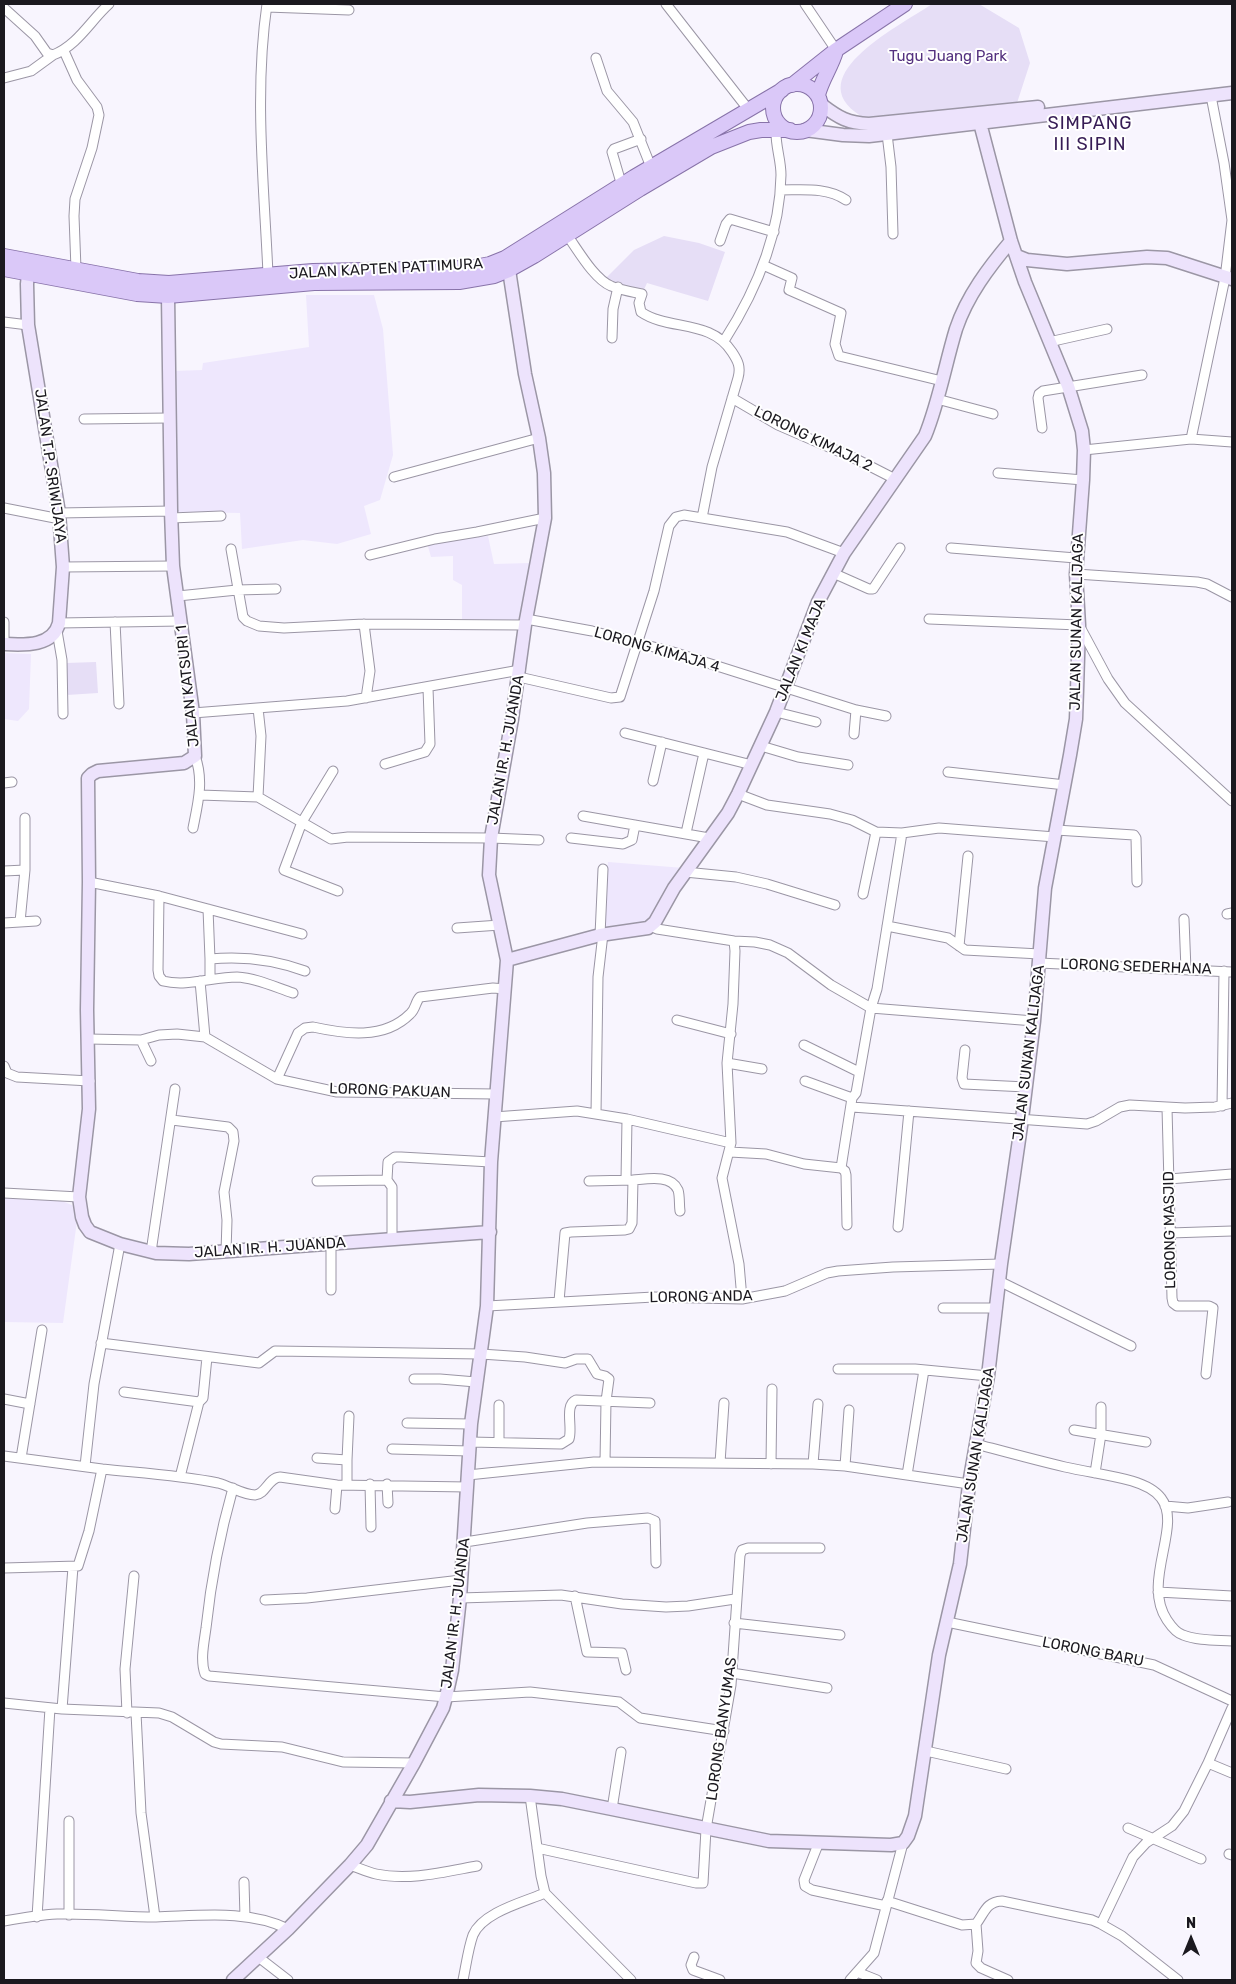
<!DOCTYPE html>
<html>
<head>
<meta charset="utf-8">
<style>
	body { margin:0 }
	#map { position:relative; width:1236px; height:1984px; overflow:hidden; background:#f8f5fe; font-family:Rubik,sans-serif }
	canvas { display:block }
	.frame { position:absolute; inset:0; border:5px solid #1b191f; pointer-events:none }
	.north { position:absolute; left:1166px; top:1914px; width:50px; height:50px; -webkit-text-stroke:4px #fff; paint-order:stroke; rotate:0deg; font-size:14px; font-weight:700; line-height:20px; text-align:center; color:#1b191f }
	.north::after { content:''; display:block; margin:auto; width:18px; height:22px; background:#1b191f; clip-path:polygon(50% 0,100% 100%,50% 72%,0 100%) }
</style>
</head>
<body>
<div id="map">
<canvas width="1236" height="1984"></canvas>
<div class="frame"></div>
<div class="north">N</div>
</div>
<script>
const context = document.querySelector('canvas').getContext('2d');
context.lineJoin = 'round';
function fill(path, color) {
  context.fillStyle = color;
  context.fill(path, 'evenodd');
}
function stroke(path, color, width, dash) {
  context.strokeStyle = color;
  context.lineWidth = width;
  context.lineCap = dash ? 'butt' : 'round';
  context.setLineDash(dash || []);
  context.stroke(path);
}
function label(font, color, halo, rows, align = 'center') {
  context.font = font + ' Rubik,sans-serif';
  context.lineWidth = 4;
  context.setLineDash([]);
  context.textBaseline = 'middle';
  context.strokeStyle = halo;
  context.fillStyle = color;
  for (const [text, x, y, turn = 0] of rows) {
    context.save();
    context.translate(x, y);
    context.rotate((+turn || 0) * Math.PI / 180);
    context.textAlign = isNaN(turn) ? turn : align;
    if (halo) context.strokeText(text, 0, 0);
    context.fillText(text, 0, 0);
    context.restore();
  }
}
fill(new Path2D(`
	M306 295H374L383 329 393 455 380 500 364 506 371 534 337 544 303 540 242 549 240 513 176 512 174 371 202 370 203 363 309 347Z
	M488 536 494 564 530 563 518 622 462 620V585L453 580V556L431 557 427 543Z
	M4 653 31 654 29 709 18 721 4 719Z
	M608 862 684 868 649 924 602 929Z
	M4 1197 62 1201 74 1206 77 1221 63 1323 4 1322Z`), '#eee7fd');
fill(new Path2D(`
	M932 4H979L1019 28 1030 63 1017 103 868 120C791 80 898 27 932 4Z
	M664 236 699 243 725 252 708 301 647 283 642 294 603 281 634 250Z
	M96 662 98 693 67 695 66 663Z`), '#e6def6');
const street = new Path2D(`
	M267 4C254 93 264 184 268 274
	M666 4 748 109
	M805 4 836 50
	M267 7 349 10
	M4 8 35 36 47 53 53 55C78 45 90 21 109 4
	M64 51 77 80 97 107 99 115 92 148 75 199 74 216 76 269
	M596 58 607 91 633 122 651 167
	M4 78 31 71 53 55
	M887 134 891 167 893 234
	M622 186 612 152 614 149 641 139
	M781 190C803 190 827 187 846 200
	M567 235C578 250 594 279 611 286 620 290 632 292 642 294L639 303 641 312C669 331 711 319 732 352 738 361 741 367 738 378L712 467 702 518
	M720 241 726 224 730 219 774 232
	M763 265 792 278 789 290 841 313 835 344 839 356 942 381
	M4 322 28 325
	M612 338 613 309 618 287
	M724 341C756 291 780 236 781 175 781 159 775 145 776 129
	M1049 342 1107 329
	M732 398 778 425 854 458 895 479
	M937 399 993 414
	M84 419 169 418
	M1042 428 1038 398 1039 394 1043 391 1142 375
	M1191 439 1225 278 1232 220 1224 163 1211 96
	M1084 450 1191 439 1232 442
	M998 473 1083 480
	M394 477 539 438
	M4 508 60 519
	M59 513 171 511
	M171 518 221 516
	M951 548 1076 558
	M231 549 243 617 247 621 259 626 284 628 364 624 525 625
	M370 555 435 539 477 532 545 518
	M63 567 173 566
	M833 573 869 589H873L900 548
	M1076 574 1197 582 1207 584 1232 597
	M178 596 237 590 276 589
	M526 619 592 631 673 652 856 710 886 716
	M929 619 1079 625 1108 679 1125 703 1232 801
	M4 622V644
	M115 622 119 704
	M59 623 181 621
	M364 624 370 671 366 698
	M57 631 62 660 63 714
	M519 677 611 698 620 697 654 591 669 526 676 517 684 515 787 532 844 553
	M258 708 261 736 258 797
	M776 712 816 722
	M193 713 347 701 520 670
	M625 733 752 765
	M854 734 856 710
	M761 746 798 757 848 765
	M385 764 425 752 430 744 428 688
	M333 771 302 822 284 870 338 891
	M948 772 1065 785
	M653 781 662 742
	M4 783 12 782
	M738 794 767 805 830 814 852 820 876 832 902 833 939 828 1055 837
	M200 795 258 797 331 839 348 837 491 838 539 840
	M583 816 709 838
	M193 828C198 803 204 780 195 756
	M1056 830 1134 835 1136 838 1137 882
	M686 833 704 753
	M571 838 623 844 632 840 635 825
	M4 871 25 870V818
	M685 872 736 877 767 884 835 905
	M89 882 159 896 302 934
	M863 894 876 832
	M159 896 158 970 159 976 163 981C187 987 213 977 237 977 256 978 275 987 293 993
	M208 909 210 959
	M1227 914 1232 913
	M1184 919 1186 970
	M20 922 25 870
	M4 923 36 921
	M651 926 657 929 734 941 755 942 770 945 788 953 831 985 871 1008 1034 1021
	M887 926 948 938 965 950 1040 954
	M457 928 500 925
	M600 935 603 869
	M734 941 735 951 733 1004 727 1063 731 1143 722 1178 739 1264 742 1299
	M959 946 968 856
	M1039 963 1232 972
	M210 979V959C241 956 275 960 305 971
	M200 981 205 1037
	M677 1020 731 1034
	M88 1039 141 1040 159 1035 177 1034 205 1037 277 1079 337 1092 496 1094
	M141 1040 151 1061
	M804 1045 859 1072
	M965 1050 962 1078 964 1084 1026 1087
	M727 1063 762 1069
	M4 1066 7 1073 17 1077 90 1081
	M277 1079 298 1033 305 1028 313 1027C345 1034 384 1040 410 1014 416 1009 415 1002 420 997L493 988 505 989
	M805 1081 852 1098
	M1222 1106 1224 971
	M852 1107 1087 1124 1096 1121 1120 1107 1130 1105 1185 1108 1215 1107 1232 1103
	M1167 1108 1172 1298 1173 1303 1177 1306H1209L1213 1308 1206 1374
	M596 1114 598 977 603 934
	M494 1117 577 1111 627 1119 731 1143
	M172 1120 228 1127 233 1132 234 1141 224 1192 227 1220 226 1252
	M730 1152 766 1154 804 1164 841 1168 845 1171 846 1175 847 1225
	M841 1168 852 1098 856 1093 871 1008 877 989 902 833
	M1169 1179 1232 1174
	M626 1180 627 1119
	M633 1180C647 1179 671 1174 678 1190 680 1196 679 1205 680 1211
	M317 1181 387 1180
	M4 1193 79 1197
	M898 1227 909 1111
	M1170 1233 1232 1231
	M392 1239V1187L387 1180 388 1162 395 1157H401L491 1162
	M331 1244V1290
	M151 1252 175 1089
	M999 1281 1131 1346
	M559 1301 565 1233 571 1232 625 1230 629 1229 632 1223 633 1180 589 1181
	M487 1306 654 1297 742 1299 785 1291 827 1273 838 1271 893 1267 1001 1264
	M943 1308H997
	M101 1343 259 1363 275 1351 481 1354 525 1357 565 1363 576 1359H588L597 1374 605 1376 609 1379 606 1401 605 1462
	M838 1369H915L988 1376
	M414 1379H440L476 1382
	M124 1392 199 1402 203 1398 207 1357
	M4 1399 30 1404
	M499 1405V1442
	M407 1423 471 1424
	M1074 1430 1146 1442
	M470 1442 561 1444 569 1439C573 1428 564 1405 576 1400L650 1403
	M976 1444C1006 1452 1035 1460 1065 1467 1087 1472 1110 1475 1132 1481 1142 1484 1155 1490 1161 1498 1183 1526 1141 1581 1167 1620 1171 1626 1176 1633 1183 1635 1198 1641 1216 1640 1232 1641
	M392 1449 470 1451
	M4 1456 102 1469 89 1531 78 1566 4 1568
	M21 1458 42 1330
	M317 1458 347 1460V1485
	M347 1460 349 1416
	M720 1463 724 1403
	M771 1464 772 1389
	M813 1464 818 1404
	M85 1466 94 1384 120 1244
	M845 1466 849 1410
	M102 1469C141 1473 180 1475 218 1483 230 1486 243 1495 255 1495 266 1494 268 1478 280 1477L337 1485 468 1487
	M1095 1473 1101 1434V1407
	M468 1475 594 1462 813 1464 845 1466 969 1484
	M907 1475 924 1370
	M180 1477 199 1402
	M370 1484 371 1527
	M387 1484 388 1503
	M233 1488C220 1534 211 1581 206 1628 204 1643 200 1660 205 1674L209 1676 446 1697 530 1692 619 1702 640 1718 724 1731
	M1165 1506 1188 1508 1228 1502
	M335 1509 337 1485
	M465 1542 587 1523 648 1518 655 1521 656 1563
	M1158 1592 1232 1596
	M575 1596 587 1652 622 1653 626 1670
	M460 1598 561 1595 622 1604 666 1607 688 1606 735 1599
	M265 1600 307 1598 461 1580
	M947 1622 1154 1665 1232 1701
	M734 1623 840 1635
	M732 1673 827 1688
	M4 1703 62 1709 159 1713 172 1717 214 1742 221 1744 282 1747 343 1762 414 1763
	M62 1709 73 1567
	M127 1713 125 1669 134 1576
	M136 1713 141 1813 155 1917
	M926 1751 1006 1769
	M1208 1763 1232 1773
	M530 1796 541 1876 545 1893 631 1980
	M612 1809 621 1752
	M69 1821V1915
	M1128 1828 1201 1859
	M819 1842 804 1880 805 1886 812 1890 886 1906
	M537 1848 696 1883H703L706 1829 731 1685 740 1555 742 1550 748 1548H820
	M1229 1854 1232 1855
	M350 1865C359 1868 367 1872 376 1874 409 1881 444 1872 477 1866
	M244 1882 245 1917
	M887 1901 962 1925 976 1924C985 1912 986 1902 1002 1901L1092 1920 1101 1924 1122 1936 1178 1980
	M37 1917 50 1708
	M4 1921C21 1918 39 1915 57 1914 90 1913 123 1917 156 1917 198 1916 248 1909 288 1929
	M976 1924 978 1951 976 1963 981 1968 1008 1980
	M1101 1924 1133 1857 1146 1843 1172 1826 1184 1811 1208 1763 1232 1708
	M257 1956 288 1980
	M694 1957 691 1965 693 1970 720 1980
	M857 1972 877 1980
	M463 1980C466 1966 468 1949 473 1935 483 1912 524 1902 545 1893
	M850 1980 874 1953 903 1843`);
const secondary = new Path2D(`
	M822 105C839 118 848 123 869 124L1038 107
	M805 130 843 135 869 136 1232 93
	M1017 256 1027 260 1067 264 1147 257 1167 258 1232 279
	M168 296 171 511 173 566 193 713 195 756 184 763 98 771 92 774 88 778 89 882 87 1010 89 1109 79 1197 82 1217 85 1225 90 1232 120 1244 156 1253 189 1254 490 1232
	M4 644C24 645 53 647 59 623L63 567 59 513 28 325 27 284 29 264
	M507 960 600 935 648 928 655 922 674 888 728 813 738 794 776 712 818 602 844 553 925 436C939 402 945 365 956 329 967 296 989 267 1011 241
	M391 1801 410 1802 479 1795 530 1796 562 1799 612 1809 769 1841 891 1845 903 1843 908 1836 915 1816 939 1655 960 1564 969 1484 988 1376 1001 1264 1022 1119 1034 1021 1045 888 1070 755 1076 719 1077 690 1079 625 1076 574 1083 480 1084 450 1082 431 1068 386 1025 282 1011 241 980 123
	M233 1980 288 1929 350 1865 367 1845 414 1763 443 1708 446 1697 452 1670 460 1598 471 1424 487 1306 491 1162 506 973 507 960 489 875 491 838 512 719 525 625 545 518 544 473 539 438 525 374 509 270`);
const primary = new Path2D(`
	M773 108a24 24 0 1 1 48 0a24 24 0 1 1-48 0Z
	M792 85 836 50 905 4
	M818 95C822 79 832 66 836 51
	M4 256 138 281 169 283 313 271 469 268 490 264 505 258 634 177 782 90
	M4 269 137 294 168 296 314 283 459 282 494 276 509 270 534 256 640 189 711 147 749 132 761 130H790`);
stroke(street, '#9b96a5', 11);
stroke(secondary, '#9b96a5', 15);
stroke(primary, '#8873a9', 16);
stroke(street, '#fff', 9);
stroke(secondary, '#ede3fc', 12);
stroke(primary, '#dac8f8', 14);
label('15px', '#54317f', '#fff', [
	["Tugu Juang Park",948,57]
]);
label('15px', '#1b191f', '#fff', [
	["JALAN KAPTEN PATTIMURA",386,269,-3],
	["LORONG KIMAJA 2",813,439,26],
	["JALAN T.P. SRIWIJAYA",50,466,82],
	["JALAN SUNAN KALIJAGA",1077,622,-89],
	["LORONG KIMAJA 4",657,650,16],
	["JALAN KI MAJA",801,650,-68],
	["JALAN KATSURI 1",188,686,-96],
	["JALAN IR. H. JUANDA",506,750,-80],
	["LORONG SEDERHANA",1136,967,2],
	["JALAN SUNAN KALIJAGA",1029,1053,-83],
	["LORONG PAKUAN",390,1091,2],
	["LORONG MASJID",1170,1230,-91],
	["JALAN IR. H. JUANDA",270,1248,-4],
	["LORONG ANDA",701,1297,-1],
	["JALAN SUNAN KALIJAGA",976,1455,-81],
	["JALAN IR. H. JUANDA",456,1613,-83],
	["LORONG BARU",1093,1652,11],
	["LORONG BANYUMAS",722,1729,-82]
]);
context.letterSpacing = '1px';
label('18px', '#361c55', '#fff', [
	["SIMPANG",1090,124],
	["III SIPIN",1090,145]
]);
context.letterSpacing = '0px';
</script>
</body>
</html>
